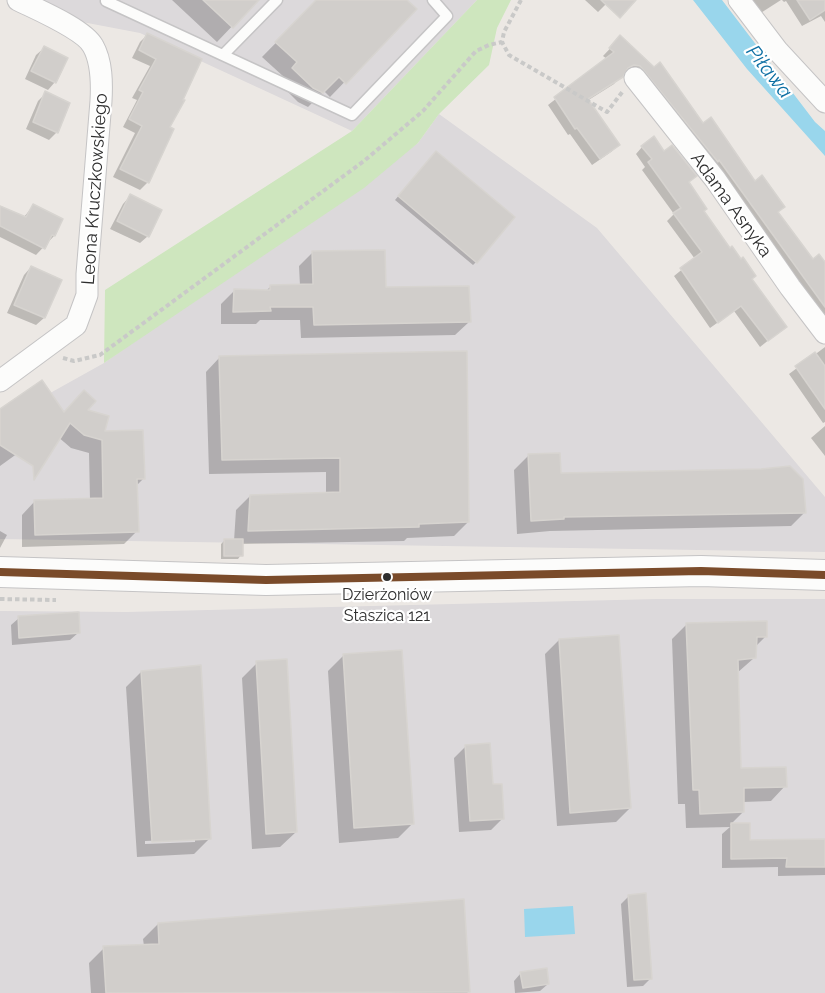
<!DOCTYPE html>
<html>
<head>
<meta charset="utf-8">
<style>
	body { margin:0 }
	canvas { display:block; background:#ece8e4 }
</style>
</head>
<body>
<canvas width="825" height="993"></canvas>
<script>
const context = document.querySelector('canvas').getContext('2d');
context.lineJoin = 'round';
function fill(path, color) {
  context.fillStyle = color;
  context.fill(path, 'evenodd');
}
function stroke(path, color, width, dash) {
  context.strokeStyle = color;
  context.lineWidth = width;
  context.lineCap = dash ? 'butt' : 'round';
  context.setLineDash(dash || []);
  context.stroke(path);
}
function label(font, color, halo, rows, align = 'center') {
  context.font = font + ' Raleway,sans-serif';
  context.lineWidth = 4.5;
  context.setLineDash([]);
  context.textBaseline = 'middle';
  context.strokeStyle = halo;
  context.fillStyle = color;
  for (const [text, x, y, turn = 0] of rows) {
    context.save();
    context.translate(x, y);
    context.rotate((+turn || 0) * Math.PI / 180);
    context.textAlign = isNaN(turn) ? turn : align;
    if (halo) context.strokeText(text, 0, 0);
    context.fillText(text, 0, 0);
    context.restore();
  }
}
fill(new Path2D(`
	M42 0H477L352 131 140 33 77 21Z
	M439 114 597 228 825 497V552L0 539V421L104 363 418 143Z
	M657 599H825V993H0V611L127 612Z`), '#dcd9db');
fill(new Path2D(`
	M477 0H511L497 28 489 65 439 114 418 143 364 188 104 363 105 290 352 131Z`), '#cee6be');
fill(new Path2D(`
	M693 0H722L815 122 825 131V156L747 69Z
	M573 906 575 934 525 937 524 909Z`), '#99d6ec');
fill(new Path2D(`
	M172 0H257L217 42Z
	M318 0H405L415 9 330 97 324 91 308 107 298 102 279 83 284 77 262 57Z
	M585 0H610L598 12Z
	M751 0H781L756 16Z
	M782 0H825V22L821 16 802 26 786 1 784 2Z
	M148 34 200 59 168 127 172 130 148 182 140 190 113 177 135 133 123 127 137 100 132 98 150 66 132 58 140 42Z
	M620 38 703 125 777 213 813 261 825 265V323L632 72H624L614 84 587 101 618 145 611 152 592 165 570 134 568 135 548 105 607 59 603 56Z
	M44 48 55 82 48 90 25 79 36 55Z
	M46 93 57 132 49 140 26 129 38 101Z
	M642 147 664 153 695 176 688 183 703 212 785 327 760 347 734 311 710 328 674 276 695 259 667 221 674 214 642 170 645 167 636 154Z
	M433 156 476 262 473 265 395 200Z
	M130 196 148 236 140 243 110 229 123 204Z
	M33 206 54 236 36 255 0 237V208L24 217Z
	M313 252 384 289 469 322 455 335 301 338 300 320H260L256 324H221V304L235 290 266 291 271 286H300L299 266Z
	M31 267 60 281 44 318 36 325 7 313 24 275Z
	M825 347V422L823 423 789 374Z
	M220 357 468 522 454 536 407 538 404 541 241 544V555L238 559H221V544L224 541H234L236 510 250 496 326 494V472L209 474 206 372Z
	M0 411 63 414 85 411 143 479 136 486 137 531 124 544 22 547V515L35 501 90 500 89 453 71 448 50 430 0 466Z
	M825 426V456L811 438Z
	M528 456 560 475 805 512 791 526 550 531 517 534 514 470Z
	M0 531 7 535 0 548Z
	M19 618 78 633 70 640 12 645 11 625Z
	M687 624 766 636 755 647 754 658 737 673 740 769 785 786 771 801 743 802V812L730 825H749V841L825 840V875L778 876V867L722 868V834L730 827 686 828 685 804H678L672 639Z
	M559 640 630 808 616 822 557 826 545 654Z
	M344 655 413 823 398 838 339 843 328 671Z
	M257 663 296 832 280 847 252 849 242 678Z
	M141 672 209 839 194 854 137 857 126 687ZM195 839V842L145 844V841Z
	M466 746 491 786 503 818 491 830 459 832 454 758Z
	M629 896 650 979 643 986 627 987 621 904Z
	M158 924 469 991 467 993H91L89 963 104 948 144 946 143 939Z
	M521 973 548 984 540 991 515 993 514 981Z`), '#0003');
const building = new Path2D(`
	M203 0H259L233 28Z
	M316 0H407L417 9 346 84 339 77 323 93 313 88 292 68 297 62 275 42Z
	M601 0H636L620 18Z
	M797 0H825V10L810 20Z
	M147 33 202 59 183 100H185L170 127 174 129 149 183 120 169 142 126 129 119 143 92 139 90 156 59 139 50Z
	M620 35 654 67 660 62 703 123 711 117 755 181 762 175 785 207 778 212 813 259 819 254 825 262V307L719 160 718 162 640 66 634 65 628 68 623 77 588 99 620 145 600 159 577 128 575 129 554 97 614 52 609 48Z
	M44 46 68 58 56 83 31 71Z
	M45 91 70 103 58 133 33 122Z
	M654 136 664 151 672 145 697 176 689 182 707 209 704 211 730 248 732 246 741 259 743 257 756 276 752 279 787 327 768 341 741 306 718 323 680 268 702 252 673 213 681 208 648 162 652 159 641 146Z
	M436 151 515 217 477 263 398 196Z
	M130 194 162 210 149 237 117 221Z
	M33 204 63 219 55 236 52 235 45 249 0 226V206L26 217Z
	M385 250 386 287 469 286 471 322 314 325 313 307H270L271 311 233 312 234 289 270 290V285L313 284 312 251Z
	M31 266 62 280 45 318 14 305Z
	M467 351 469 522 419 524V527L248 531 250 495 340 492V458L222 460 219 356Z
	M815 352 825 366V409L795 366Z
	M42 380 64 412 84 390 96 401 88 410 109 416 105 431 143 430 145 479H137L139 532 35 535 34 500 103 498 102 440 84 435 70 423 34 480 33 466 0 445V409Z
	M560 453 561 473 761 469 790 466 803 479 806 513 564 517V519L531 521 528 454Z
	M224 539H243V556H224Z
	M79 612 80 633 19 638 18 616Z
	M767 621V637H757L756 658 738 660 741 768 786 767 787 787 744 788V812L700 814 699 790H693L686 623Z
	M619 635 631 808 570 813 559 639Z
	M402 650 414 824 354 828 343 654Z
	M287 659 297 832 266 834 256 661Z
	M201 665 211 839 152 842 141 671Z
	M490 743 493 784H502L504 819 470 821 465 745Z
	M731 823H750V840L825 839V867H786L787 858 731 859Z
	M646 893 652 979 634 980 628 895Z
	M464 899 470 992 106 993 103 946 159 944 158 923Z
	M547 968 549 984 523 988 520 972Z`);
fill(building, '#d1cecb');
stroke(building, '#d7d4d0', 1.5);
const service = new Path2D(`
	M106 1 352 115 447 16 433 0
	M224 54 277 0`);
const minor = new Path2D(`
	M739 0 777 50 825 102
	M635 78 715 179 790 287 825 333
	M0 381 76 325 87 295V274L101 101C102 83 102 62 93 46 84 29 36 9 18 0`);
const secondary = new Path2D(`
	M0 572 266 580 701 571 825 575`);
stroke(service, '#c5c4c5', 13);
stroke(minor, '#c5c4c5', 23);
stroke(secondary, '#c5c4c5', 32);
stroke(new Path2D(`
	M521 0 504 32 502 42 509 55 607 112 623 91
	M63 358 74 361 100 355 364 161 423 111 476 51 489 45 502 42
	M0 599 56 600`), '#c9c9c8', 4, [4.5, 3]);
stroke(service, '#fcfcfb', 10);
stroke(minor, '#fcfcfb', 21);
stroke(secondary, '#fcfcfb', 30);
stroke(new Path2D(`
	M0 572 266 580 701 571 825 575`), '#7a4b2a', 8);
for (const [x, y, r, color] of [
	[387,577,5,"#2e2e2e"]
]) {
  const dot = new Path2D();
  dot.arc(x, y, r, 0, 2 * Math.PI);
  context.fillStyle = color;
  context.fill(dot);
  stroke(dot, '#fff', 2);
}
label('16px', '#2e2e2e', '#fff', [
	["Dzierżoniów",387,595],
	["Staszica 121",387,616]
]);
label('18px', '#2e2e2e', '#fff', [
	["Leona Kruczkowskiego",95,189,-86],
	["Adama Asnyka",731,205,54]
]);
label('italic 20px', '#0d6fa3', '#fff', [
	["Piława",769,72,52]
]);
</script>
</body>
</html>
